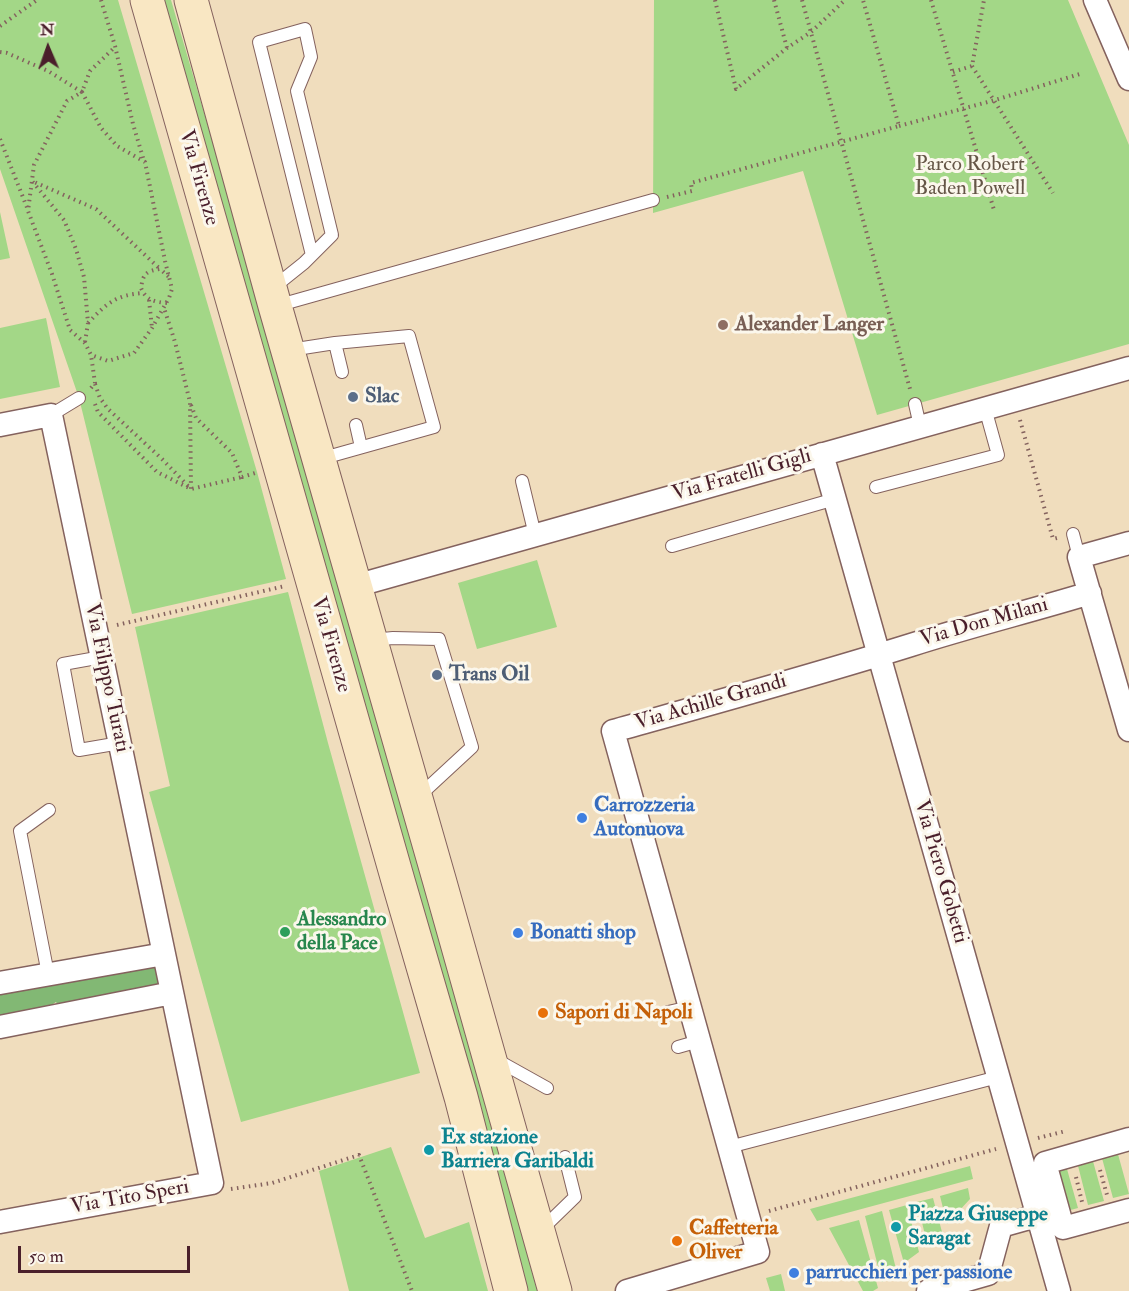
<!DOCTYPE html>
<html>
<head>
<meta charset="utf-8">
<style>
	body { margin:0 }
	#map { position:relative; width:1129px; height:1291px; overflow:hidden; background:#f0ddbd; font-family:"IM FELL Double Pica",serif }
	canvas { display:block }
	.north { position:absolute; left:18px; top:18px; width:60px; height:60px; -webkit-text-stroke:4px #fbf7ec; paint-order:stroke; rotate:358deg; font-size:16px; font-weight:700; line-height:24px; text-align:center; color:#4a1f2b }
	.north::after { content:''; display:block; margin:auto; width:21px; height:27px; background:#4a1f2b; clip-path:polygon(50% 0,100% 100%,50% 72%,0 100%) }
	.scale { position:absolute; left:18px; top:1246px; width:172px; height:27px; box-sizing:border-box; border:3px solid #4a1f2b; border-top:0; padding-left:8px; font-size:18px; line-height:21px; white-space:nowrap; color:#4a1f2b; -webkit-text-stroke:4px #fbf7ec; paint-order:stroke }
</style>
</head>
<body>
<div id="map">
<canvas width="1129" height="1291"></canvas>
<div class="north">N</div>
<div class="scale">50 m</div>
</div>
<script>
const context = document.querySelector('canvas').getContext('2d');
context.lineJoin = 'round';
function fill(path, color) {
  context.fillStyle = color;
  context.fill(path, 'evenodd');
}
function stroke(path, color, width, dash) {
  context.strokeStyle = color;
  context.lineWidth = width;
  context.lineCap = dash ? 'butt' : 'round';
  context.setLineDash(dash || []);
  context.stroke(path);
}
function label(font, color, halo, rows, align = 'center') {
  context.font = font + ' "IM FELL Double Pica",serif';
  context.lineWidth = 6;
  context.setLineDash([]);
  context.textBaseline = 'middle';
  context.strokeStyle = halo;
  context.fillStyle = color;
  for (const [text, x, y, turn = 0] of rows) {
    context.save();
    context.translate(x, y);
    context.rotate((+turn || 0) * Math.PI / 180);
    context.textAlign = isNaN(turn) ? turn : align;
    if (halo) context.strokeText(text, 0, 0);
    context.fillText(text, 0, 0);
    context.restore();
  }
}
fill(new Path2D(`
	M0 0H118L257 472 286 579 132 614 79 398 0 169Z
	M160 0H171L288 399 540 1291H523Z
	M654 0H1068L1129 145V344L877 415 803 171 653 213Z
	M0 212 10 258 0 260Z
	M46 318 60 387 0 399V328Z
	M537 560 557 627 477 649 458 583Z
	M288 592 328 743 420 1073 241 1122 149 792 170 786 135 627Z
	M391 1147 425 1238 469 1222 488 1291H349L319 1171Z
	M1116 1147 1129 1194 1113 1198 1100 1151Z
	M1091 1154 1104 1201 1088 1205 1076 1158Z
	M1065 1162 1078 1208 1063 1212 1050 1166Z
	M970 1166 973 1179 817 1221 810 1209Z
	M968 1188 970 1199 947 1224 940 1196Z
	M933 1198 942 1232 928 1247 917 1202Z
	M907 1205 919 1252 904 1263 889 1210Z
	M882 1211 896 1269 882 1282 865 1216Z
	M859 1220 878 1288 873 1291H863L829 1228Z
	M781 1274 785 1291H770L766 1278Z`), '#a3d787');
fill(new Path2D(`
	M168 967 172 989 59 1007 56 1002 47 1008 0 1027V977L111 968Z`), '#82b874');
const lane = new Path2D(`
	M274 287 304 263 332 235 297 91 311 57 305 29 259 42 312 255
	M276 306 653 200
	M335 343 342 372
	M290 350 335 343 409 336 434 427 320 459
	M915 404 920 426
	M51 415 79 398
	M356 425 361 447
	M522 481 535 535
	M876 487 998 455 985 408
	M1073 534 1079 557
	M672 546 835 499
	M372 640 393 638 439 639 472 747 419 796
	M102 657 63 664 79 750 120 743
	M48 974 20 831 49 810
	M668 1012 690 1007
	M678 1047 699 1041
	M495 1059 547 1088
	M729 1147 998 1077
	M541 1230 575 1197 565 1157`);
const street = new Path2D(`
	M1095 0 1129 79
	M0 425 51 415 212 1183 0 1222
	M822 454 1059 1291
	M1129 543 1079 557 1129 730
	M355 586 1129 368
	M0 983 164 954
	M0 1027 172 993
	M1129 1139 1045 1163 1063 1228 1129 1210
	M627 1291 758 1252 613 731C713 703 812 676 911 645 970 626 1031 611 1090 593
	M928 1291 988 1274 1001 1226 1051 1212`);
const secondary = new Path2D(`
	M147 0 399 884 461 1097 511 1291
	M191 0 275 306 439 879 555 1291`);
stroke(lane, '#84625e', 14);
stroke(street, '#84625e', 25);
stroke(secondary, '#84625e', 35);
stroke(new Path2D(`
	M101 0 115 46 133 124 144 161
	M715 0 736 89 787 48 811 32 845 0
	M774 0 787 48
	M802 0 910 389
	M931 0 994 210
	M0 26 37 0
	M0 52 7 53 48 71 82 92 90 71 115 47
	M972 66 1053 193
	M953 72 972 66 984 0
	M899 126 995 100 1080 74
	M0 139 28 210
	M667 197 692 191 691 183 899 126 863 0
	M149 300 152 328
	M167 303C154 302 146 300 141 288 143 274 146 271 160 269L170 278
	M88 323C106 304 115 295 143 293
	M85 342 88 323 84 277 76 249 64 220 32 181 96 209 160 269
	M95 384 100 398 108 409 162 459 191 489 190 402 175 342 164 308
	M91 388 95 383 91 355 85 343 70 330 52 274 28 211 34 165 67 101 82 92 101 128 117 146 145 162 165 261 172 289 169 298 152 328 134 353 108 361 91 355
	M95 404 98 412 157 472 191 489 242 477
	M191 405 196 418 232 453 242 477 255 473
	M1020 420 1053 539 1057 538
	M117 625 285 586
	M1038 1138 1066 1131
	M1100 1170 1107 1195
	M1076 1177 1082 1202
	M231 1189 272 1183 359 1155 412 1291
	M769 1211 996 1149`), '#84625e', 4, [1.5, 4.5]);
stroke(lane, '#fff', 12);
stroke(street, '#fff', 22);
stroke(secondary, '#f9e7c3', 33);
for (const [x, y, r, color] of [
	[723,325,6,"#8d6e63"],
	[353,397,6,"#5c6f8a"],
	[437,675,6,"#5c6f8a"],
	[582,818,6,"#3f7fe0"],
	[285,932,6,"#2e9e5b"],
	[518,933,6,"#3f7fe0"],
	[543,1013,6,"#e8710a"],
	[429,1150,6,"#0f9aa8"],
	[896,1227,6,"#0f9aa8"],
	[677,1241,6,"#e8710a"],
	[794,1273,6,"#3f7fe0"]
]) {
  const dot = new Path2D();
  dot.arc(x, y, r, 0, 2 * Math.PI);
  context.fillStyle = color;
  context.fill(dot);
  stroke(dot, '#fbf7ec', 2);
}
label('21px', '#655647', '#fbf7ec', [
	["Parco Robert",970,165],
	["Baden Powell",970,189]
]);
label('21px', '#4a1f2b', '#fbf7ec', [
	["Via Firenze",198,178,74],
	["Via Fratelli Gigli",742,476,-16],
	["Via Don Milani",984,623,-16],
	["Via Firenze",330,645,74],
	["Via Filippo Turati",106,678,78],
	["Via Achille Grandi",711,703,-16],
	["Via Piero Gobetti",940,872,74],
	["Via Tito Speri",130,1198,-10]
]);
label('bold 21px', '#785e54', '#fbf7ec', [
	["Alexander Langer",735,325]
], 'left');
label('bold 21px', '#4e5e75', '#fbf7ec', [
	["Slac",365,397],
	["Trans Oil",449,675]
], 'left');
label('bold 21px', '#366cbe', '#fbf7ec', [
	["Carrozzeria",594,806],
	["Autonuova",594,830],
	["Bonatti shop",530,933],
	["parrucchieri per passione",806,1273]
], 'left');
label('bold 21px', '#27864d', '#fbf7ec', [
	["Alessandro",297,920],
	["della Pace",297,944]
], 'left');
label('bold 21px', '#c56008', '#fbf7ec', [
	["Sapori di Napoli",555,1013],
	["Caffetteria",689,1229],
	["Oliver",689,1253]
], 'left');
label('bold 21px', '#0d838f', '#fbf7ec', [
	["Ex stazione",441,1138],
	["Barriera Garibaldi",441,1162],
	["Piazza Giuseppe",908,1215],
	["Saragat",908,1239]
], 'left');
</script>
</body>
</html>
